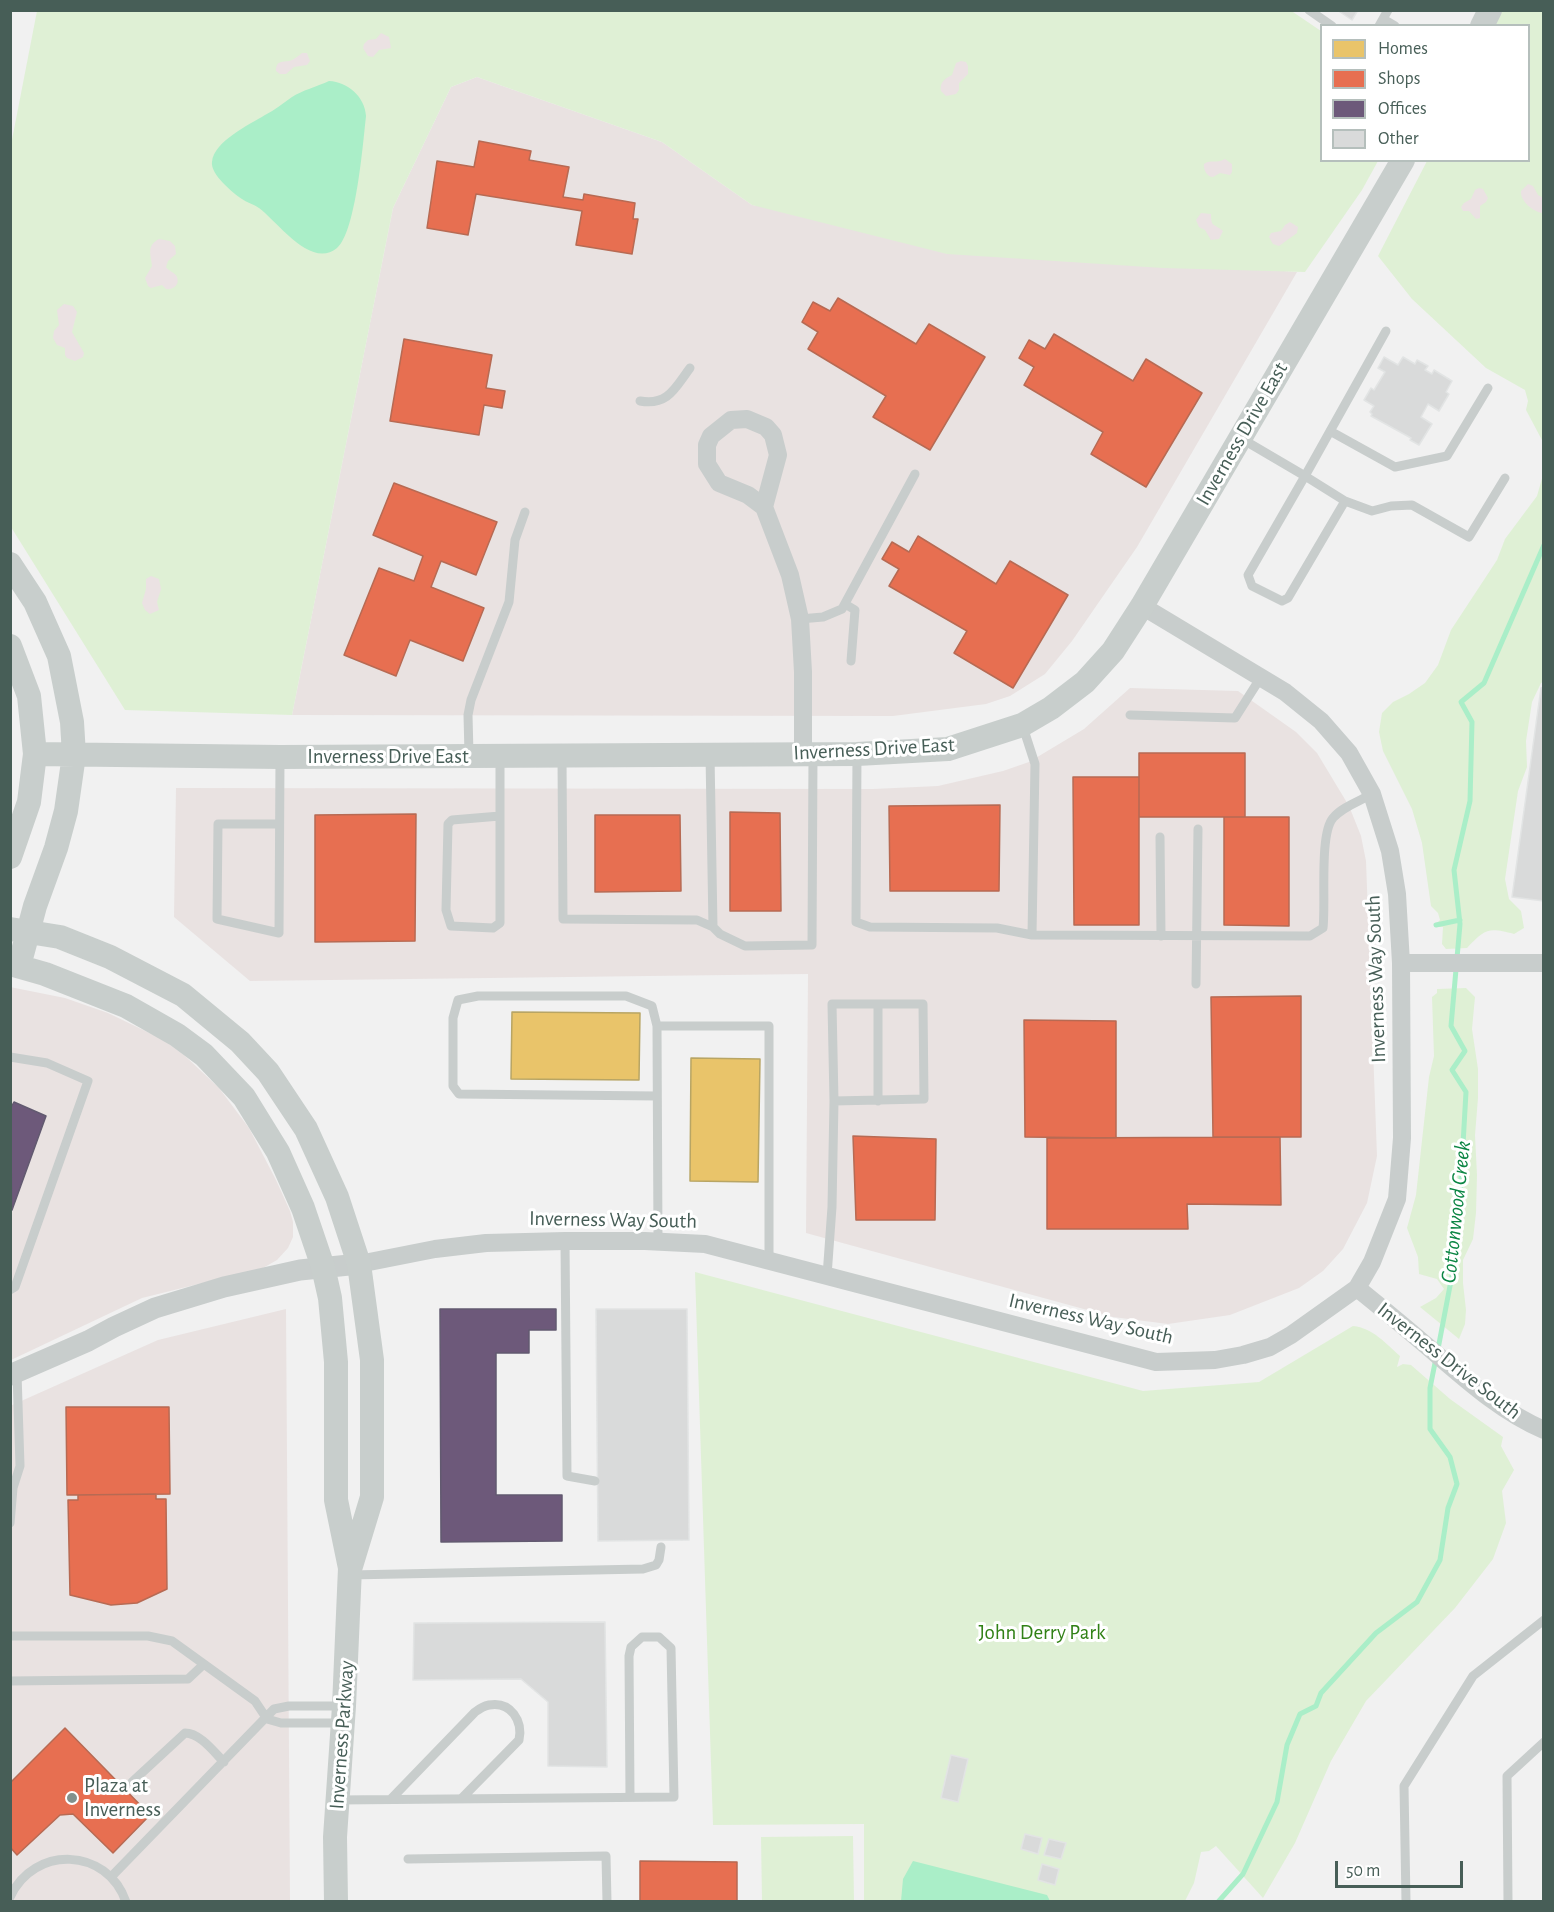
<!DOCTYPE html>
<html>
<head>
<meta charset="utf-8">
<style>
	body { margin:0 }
	#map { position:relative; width:1554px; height:1912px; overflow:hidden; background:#f1f1f1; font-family:"Alegreya Sans",sans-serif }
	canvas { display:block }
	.frame { position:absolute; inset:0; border:12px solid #475e57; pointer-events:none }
	.legend { position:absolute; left:1320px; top:24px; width:210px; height:138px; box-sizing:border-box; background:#fff; border:2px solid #b5bfbc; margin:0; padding:8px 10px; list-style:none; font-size:18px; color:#475e57 }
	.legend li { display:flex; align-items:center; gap:12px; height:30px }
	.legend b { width:30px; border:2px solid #b5bfbc }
	.scale { position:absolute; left:1335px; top:1861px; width:128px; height:27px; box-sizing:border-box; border:3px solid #475e57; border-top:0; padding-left:8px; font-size:18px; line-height:21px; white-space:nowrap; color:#475e57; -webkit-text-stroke:4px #fff; paint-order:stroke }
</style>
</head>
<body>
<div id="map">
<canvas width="1554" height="1912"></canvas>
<div class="frame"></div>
<ul class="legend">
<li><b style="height:16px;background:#e9c46a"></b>Homes</li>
<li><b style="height:16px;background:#e76f51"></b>Shops</li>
<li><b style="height:16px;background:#6d597a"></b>Offices</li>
<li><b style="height:16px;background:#d9dada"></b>Other</li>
</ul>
<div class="scale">50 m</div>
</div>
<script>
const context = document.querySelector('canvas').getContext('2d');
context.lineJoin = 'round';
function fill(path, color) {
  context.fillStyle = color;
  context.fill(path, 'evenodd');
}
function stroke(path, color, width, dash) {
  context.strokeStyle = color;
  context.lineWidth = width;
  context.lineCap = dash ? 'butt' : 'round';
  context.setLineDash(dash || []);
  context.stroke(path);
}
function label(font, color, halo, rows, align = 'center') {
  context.font = font + ' "Alegreya Sans",sans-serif';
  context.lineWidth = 6;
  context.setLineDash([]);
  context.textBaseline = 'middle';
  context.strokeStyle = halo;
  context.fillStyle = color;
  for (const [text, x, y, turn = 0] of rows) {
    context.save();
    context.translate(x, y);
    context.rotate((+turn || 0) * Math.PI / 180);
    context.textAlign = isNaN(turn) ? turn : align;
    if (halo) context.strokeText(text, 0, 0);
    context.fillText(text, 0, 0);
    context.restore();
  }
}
fill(new Path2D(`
	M477 77 662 142 752 205 1270 270 1297 272 1137 547 1072 641 1045 674 1010 696 986 704 893 716 292 715 393 208 451 87Z
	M1130 688 1238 691 1296 732 1317 753 1349 806 1361 836 1366 861 1377 1156 1367 1203 1343 1249 1323 1271 1299 1288 1230 1315 1168 1324 1113 1317 806 1233 808 974 250 981 174 917 176 788 873 789 938 786 1003 771 1029 762 1084 729Z
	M10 987 65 998 108 1013 164 1040 184 1055 219 1088 249 1128 276 1180 290 1211 293 1222V1237L288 1248 277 1260 263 1268 142 1298 11 1360Z
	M286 1309 290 1901H11L10 1406 158 1340Z`), '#e9e2e1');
fill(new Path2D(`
	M1290 10 1321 31 1322 160 1378 161 1362 190 1305 272 1163 268 947 254 752 205 662 142 477 77 451 87 393 208 292 715 125 710 11 527 10 150 37 11Z
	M1501 11H1543V442L1526 410 1528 401 1525 390 1486 368 1412 299 1378 256 1427 161 1528 160V26L1493 25Z
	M1543 475V682L1541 683 1532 702 1526 741 1527 767 1518 791 1505 879 1509 899 1521 911 1524 928 1514 934C1488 927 1485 929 1467 948L1446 949 1442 944 1443 927H1436V924L1440 920 1438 913 1431 906 1422 843 1412 809 1383 751 1379 732 1382 713 1393 702 1409 694 1425 683 1438 665 1451 630 1497 560 1505 539 1537 496Z
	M1466 988 1475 997 1472 1029 1478 1069V1098L1475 1135 1477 1175 1476 1213 1473 1239 1463 1260V1283L1466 1310 1465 1324 1459 1339 1420 1307 1436 1298 1444 1289 1437 1279 1419 1274 1418 1257 1407 1228 1416 1195 1429 1077 1434 1056 1432 997 1437 993V989Z
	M695 1272 1143 1391 1259 1382 1353 1326C1373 1328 1385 1343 1400 1356L1397 1367 1403 1364 1411 1365 1450 1399 1503 1437 1501 1446 1514 1470 1502 1491 1506 1523 1493 1559 1455 1608 1366 1701 1331 1761 1295 1843 1263 1898 1216 1846 1209 1851 1201 1852 1194 1883 1185 1901H864V1824L713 1825Z
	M853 1836 854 1901H762L761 1837Z`), '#dff0d5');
fill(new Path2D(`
	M381 33 389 37 391 48 379 50 373 57 368 56 363 48 364 44 368 40 376 39Z
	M302 53H307L310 61 307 65 294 67 286 74H280L276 71C276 61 281 62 289 61 294 60 298 56 302 53Z
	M961 61 966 62 968 66V74L959 83V90L956 94 946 96 941 91C939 82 946 78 952 75L956 63Z
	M1225 159 1232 164V172L1230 175 1220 173 1213 177C1207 177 1203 169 1204 164 1211 159 1216 164 1225 159Z
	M1528 184 1533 186 1538 195 1543 198V213C1533 212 1520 201 1521 191Z
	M1479 188 1483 189 1488 198 1486 202 1480 206V218L1476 219 1469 211H1463L1461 207 1464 203 1471 199 1475 190Z
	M1201 213 1211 214C1211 228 1214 223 1223 231L1219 239 1211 240 1205 230 1199 227 1196 220Z
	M1290 222 1298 227 1297 233 1279 246 1273 244 1269 237 1271 233 1281 231 1285 225Z
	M159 239 170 241 175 246 176 254 168 261 166 267C168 271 175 272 177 277 180 285 173 290 166 289L162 285 151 288 148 286 145 278 152 266C151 254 146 246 159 239Z
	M64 304 73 306 77 312 72 332 84 353 83 357 75 361 67 358 65 355V348L57 345 53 338 54 331 59 325 57 310Z
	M151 576 159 579 161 589 157 602 159 610 150 614 145 610 142 603 146 589V579Z`), '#ebe2e3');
fill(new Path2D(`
	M329 81C348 82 365 97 366 116 363 143 356 232 337 248 311 270 277 221 259 208 254 204 247 203 242 199 233 193 210 174 212 162 214 141 249 125 265 115 275 110 283 103 292 97 301 91 318 86 329 81Z
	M913 1861 1047 1895 1050 1901H901L903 1879Z`), '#aaeec8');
const homes = new Path2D(`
	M512 1012 640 1013 639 1080 511 1079Z
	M691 1058 760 1059 758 1182 690 1181Z`);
fill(homes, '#e9c46a');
stroke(homes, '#b8a564', 1.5);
const shops = new Path2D(`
	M479 141 531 151 529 160 569 167 563 197 583 200 584 194 635 203 633 219H638L632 254 576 245 582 211 476 194 468 235 427 228 437 161 474 167Z
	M838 298 916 344 929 324 985 357 930 450 873 417 886 396 808 349 818 332 802 322 813 302 830 311Z
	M1054 334 1133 381 1146 359 1202 393 1146 487 1091 454 1103 432 1024 385 1034 367 1019 358 1029 340 1045 349Z
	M404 339 492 355 486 388 505 391 502 408 484 405 479 435 390 421Z
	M394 483 497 522 476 575 441 561 431 587 484 608 463 661 410 640 396 676 344 655 379 568 414 581 423 556 373 535Z
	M918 536 996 584 1010 561 1068 595 1013 688 954 653 967 631 889 586 899 569 882 559 892 542 909 552Z
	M1139 753H1245V817H1139Z
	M1073 777H1139V925H1074Z
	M1000 805 999 891H890L889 806Z
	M730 812 780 813 781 911H730Z
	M416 814 415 941 315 942V815Z
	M595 815H680L681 891 595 892Z
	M1224 817H1289V926L1224 925Z
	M1301 996V1137H1213L1211 997Z
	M1024 1020 1116 1021V1138L1025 1137Z
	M853 1136 936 1139 935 1220H856Z
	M1280 1137 1281 1205 1187 1204 1188 1229H1047V1138Z
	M66 1407H169L170 1494 67 1495Z
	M156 1494V1499H166L167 1589 137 1603 111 1605 70 1595 68 1500H78V1495Z
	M65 1728 150 1815 113 1853 73 1814 60 1815 17 1855 10 1847V1783Z
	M640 1861 737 1862V1902H640Z`);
fill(shops, '#e76f51');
stroke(shops, '#b76a53', 1.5);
const offices = new Path2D(`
	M14 1102 46 1116 12 1210 10 1109Z
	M440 1309H556V1330H529V1353H496V1495H562V1541L441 1542Z`);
fill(offices, '#6d597a');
stroke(offices, '#625a70', 1.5);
stroke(new Path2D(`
	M1436 925 1460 920
	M1438 1349 1457 1249 1466 1092 1452 1070 1465 1051 1451 1026 1460 924 1454 870 1470 801 1472 722 1461 702 1484 683 1544 545
	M1218 1902 1243 1874 1277 1802 1287 1745 1300 1714 1316 1706 1321 1693 1376 1633 1417 1602 1440 1560 1448 1508 1457 1484 1450 1457 1430 1429V1388L1436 1358`), '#aaeec8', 5);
const building = new Path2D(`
	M1337 10H1358L1352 20Z
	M1384 357 1398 365 1403 357 1415 364 1417 360 1428 366 1425 370 1432 374 1434 370 1452 381 1446 392 1449 394 1439 411 1428 404 1421 417 1432 424 1419 445 1410 440 1411 438 1371 416 1372 414 1370 412 1374 406 1364 400 1371 388 1374 390 1385 372 1378 368Z
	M1544 687V901L1512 897 1541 688Z
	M596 1309H687L689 1540 598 1541Z
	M605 1622 607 1767 548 1766V1702L521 1679 413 1680 414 1623Z
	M951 1755 968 1759 958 1802 941 1798Z
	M1025 1834 1042 1838 1038 1854 1021 1849Z
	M1049 1839 1066 1843 1061 1859 1044 1855Z
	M1042 1864 1059 1869 1055 1885 1038 1880Z`);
fill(building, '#d9dada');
stroke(building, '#e2e4e4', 1.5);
stroke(new Path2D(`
	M1309 10 1332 26
	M1383 19 1395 26
	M1379 26 1388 10
	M640 401C668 406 675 388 690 368
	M1330 431 1395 467 1447 456 1488 388
	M1242 439 1305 476 1386 331
	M1305 476 1345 501 1288 598 1282 601 1252 586 1248 575Z
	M1345 501 1372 511 1391 506 1412 505 1469 537 1505 478
	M845 604 855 610 851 661
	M800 619 823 617 842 609 915 474
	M1130 715 1235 718 1261 677
	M1023 727 1035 764 1032 935
	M469 754 468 715 471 700 509 602 515 540 525 512
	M857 754 856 922 870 927 997 928 1032 935 1310 936 1323 928C1326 903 1319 834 1333 818 1342 807 1360 801 1372 794
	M710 755 713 927
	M562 756 563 919 697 920 713 927 720 934 745 946 812 945 813 755
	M500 816 452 820 448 824 446 910 451 926 493 928 500 923V757
	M279 824H218L217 919 279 933 280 759
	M1160 837 1161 936
	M1196 984 1198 829
	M878 1004V1101
	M657 1026 652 1006 626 996H478L458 1000 453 1018V1086L459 1094 657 1096
	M10 1057 47 1063 88 1081 15 1287 10 1290
	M565 1241 567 1476 595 1481
	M658 1242 657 1026H769V1260
	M827 1276 832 1207 834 1101 924 1099 923 1004H832L834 1101
	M10 1489 13 1488 20 1466 17 1373
	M10 1523 13 1488
	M350 1575 643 1569 656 1565 659 1560 661 1547
	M10 1636H148L172 1641 255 1701 267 1719 281 1723H343
	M10 1681 188 1679 204 1664
	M132 1782 185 1733C200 1733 214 1752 224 1762
	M391 1799 475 1712C479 1709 484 1706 489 1705 511 1701 523 1721 519 1740L462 1798
	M338 1800 674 1797 671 1648 659 1637H642L631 1647 629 1656 630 1797
	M408 1859 606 1856 607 1902
	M111 1877 274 1709 289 1706H342
	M10 1897C34 1845 107 1847 126 1902
	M1406 1902 1404 1786 1473 1676 1544 1620
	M1508 1902 1507 1776 1544 1742`), '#c8cdcc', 9);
stroke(new Path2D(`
	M764 507 748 495 719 483 707 464V445L711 436 731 420 747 419 766 427 773 435 778 455 764 507 790 575 800 619 803 672V754
	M1401 963H1544
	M359 1264 435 1249 486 1243 565 1241H645L705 1244 1156 1362 1215 1360 1243 1355 1270 1347 1291 1335 1357 1288 1372 1262 1397 1199 1402 1138 1401 963 1397 894 1390 851 1372 794 1349 753 1321 721 1285 692 1142 606
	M1357 1288C1378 1305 1400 1323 1421 1341 1459 1373 1497 1410 1544 1430`), '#c8cdcc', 18);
stroke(new Path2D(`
	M10 1375 88 1341 114 1327 155 1308 224 1287 300 1270 359 1264`), '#c8cdcc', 21);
stroke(new Path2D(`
	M1482 26 1490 10
	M10 564 35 602 59 656 72 722 74 755 66 811 56 848 35 906 19 966
	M10 646 29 696 35 754 29 802 10 857
	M35 754 280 757 857 754 948 749 1022 725 1051 708 1085 682 1113 651 1142 606 1403 160
	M10 929 60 937 110 957 183 995 240 1042 268 1072 306 1129 337 1197 359 1264 372 1360V1497L351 1566
	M10 964 45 974 126 1006 177 1035 204 1055 244 1097 278 1152 303 1208 323 1267 330 1298 336 1362V1500L350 1568 344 1706 335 1837 336 1902`), '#c8cecc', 24);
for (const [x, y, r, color] of [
	[72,1798,6,"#82918d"]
]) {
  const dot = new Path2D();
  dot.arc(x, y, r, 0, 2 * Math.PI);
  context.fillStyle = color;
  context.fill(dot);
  stroke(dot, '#fff', 2);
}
label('21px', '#475e57', '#fff', [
	["Inverness Drive East",1242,434,-60],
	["Inverness Drive East",874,749,-3],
	["Inverness Drive East",388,757],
	["Inverness Way South",1376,979,-92],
	["Inverness Way South",613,1220,1],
	["Inverness Way South",1091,1319,13],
	["Inverness Drive South",1449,1361,38],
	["Inverness Parkway",342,1735,-86]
]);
label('21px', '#318116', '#fff', [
	["John Derry Park",1042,1633]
]);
label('21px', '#475e57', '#fff', [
	["Plaza at",84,1786],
	["Inverness",84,1810]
], 'left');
label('italic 22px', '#0c8644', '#fff', [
	["Cottonwood Creek",1456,1212,-84]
]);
</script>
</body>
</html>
